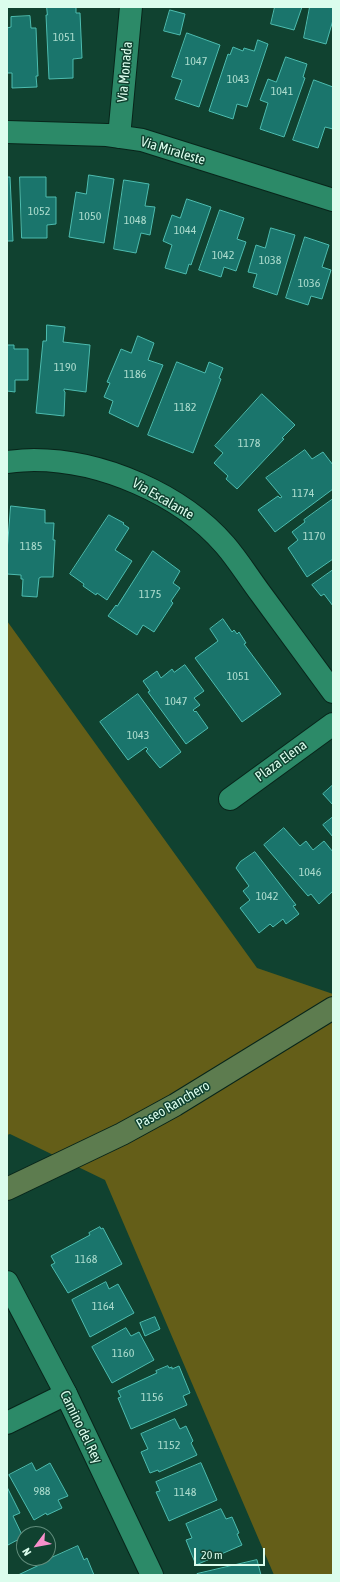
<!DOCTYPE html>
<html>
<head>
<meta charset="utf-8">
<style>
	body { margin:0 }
	#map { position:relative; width:340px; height:1582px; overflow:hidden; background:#104230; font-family:"Asap Condensed",sans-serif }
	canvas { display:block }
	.frame { position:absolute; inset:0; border:8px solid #dbfded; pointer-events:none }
	.north { position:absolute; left:16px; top:1526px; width:40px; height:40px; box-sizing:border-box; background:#104230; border:1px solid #618d7c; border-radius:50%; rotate:238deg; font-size:11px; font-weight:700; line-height:16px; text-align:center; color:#dbfded }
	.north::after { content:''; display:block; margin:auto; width:14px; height:18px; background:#f890cc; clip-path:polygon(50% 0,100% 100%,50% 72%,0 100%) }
	.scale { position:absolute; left:194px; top:1548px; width:71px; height:18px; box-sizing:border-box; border:2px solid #dbfded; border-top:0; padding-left:5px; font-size:12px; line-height:14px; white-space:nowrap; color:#dbfded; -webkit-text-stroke:3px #104230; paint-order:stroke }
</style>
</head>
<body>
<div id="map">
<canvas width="340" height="1582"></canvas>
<div class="frame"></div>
<div class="north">N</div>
<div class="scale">20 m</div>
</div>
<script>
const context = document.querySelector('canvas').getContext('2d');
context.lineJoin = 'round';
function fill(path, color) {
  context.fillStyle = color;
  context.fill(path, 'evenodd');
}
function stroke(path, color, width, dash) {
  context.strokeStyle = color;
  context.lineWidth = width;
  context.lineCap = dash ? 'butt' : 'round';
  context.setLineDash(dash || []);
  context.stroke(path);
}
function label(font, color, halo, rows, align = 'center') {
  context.font = font + ' "Asap Condensed",sans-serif';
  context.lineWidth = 3;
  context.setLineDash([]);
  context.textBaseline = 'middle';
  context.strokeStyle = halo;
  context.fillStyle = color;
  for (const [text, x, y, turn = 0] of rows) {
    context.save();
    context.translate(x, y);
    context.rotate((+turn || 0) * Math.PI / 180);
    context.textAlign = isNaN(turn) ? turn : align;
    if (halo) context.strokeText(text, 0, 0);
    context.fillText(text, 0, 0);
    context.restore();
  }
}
fill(new Path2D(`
	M7 621 257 968 333 994V1575H274L105 1180 10 1134 7 1135Z`), '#645e18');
const building = new Path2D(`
	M47 7H76V13H80L82 58 73 59V78L49 79 46 15H47Z
	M275 7H302L294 30 271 24Z
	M310 7H333V20L326 44 304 38Z
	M170 10 185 14 180 35 164 31Z
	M30 16 31 28H36L38 76H36L37 87 12 88V73H7V28L11 27V17Z
	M187 33 220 45 199 107 175 99 182 80 172 77Z
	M258 40 268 44 247 107 237 104 233 119 209 111 228 54 230 55 233 47 243 51 244 48 254 51Z
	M286 57 307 64 303 77 305 78 284 137 260 129 268 103 260 100 268 79 276 82Z
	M314 80 333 87V129L325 127 318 148 293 140Z
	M89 175 114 179 104 243 69 237 76 192 86 194Z
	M7 177H10L13 241H7Z
	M20 177H46V197H56V224L47 225V238H22Z
	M124 180 149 184 145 206 155 207 150 235 141 233 136 253 114 249Z
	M187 199 211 207 191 265 189 264 186 274 165 268 172 245 163 241 172 215 180 218Z
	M220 210 244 218 237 239 246 242 236 271 224 267 221 277 199 270Z
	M271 228 295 235 277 295 253 287 257 274 248 272 256 245 265 248Z
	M305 237 329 245 322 267 331 270 322 299 311 296 308 305 286 298Z
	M47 325 65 327 63 342 90 345 86 392 64 389V391L65 392 64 416 36 413 43 341H46Z
	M138 336 154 343 148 360 163 365 138 427 109 413 113 401 104 397 110 383 107 382 121 349 131 353Z
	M7 345H14V349H28V380H15V392L7 391Z
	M177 362 205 373 209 362 223 368 219 378 221 379 193 453 148 435Z
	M262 394 295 425 282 438 284 439 237 489 226 479 228 476 214 463 223 453 215 446Z
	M305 450 312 459 323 452 333 465V489L275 532 258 510 278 496 280 498 282 497 266 478Z
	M333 499V559L307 577 288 548 298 540 292 532 305 522 304 520Z
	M11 506 45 510V523H54L53 540H55L53 577H41L39 578 37 597 22 596 23 579H21V575L7 574V552Z
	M109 515 124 523 123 524 129 528 115 550 132 561 107 600 97 593 96 595 83 586 84 584 70 574Z
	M153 551 180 571 173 583 180 588 171 601 173 603 154 632 143 625 137 635 108 616 116 605 117 606Z
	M333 570V606L324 594 321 596 312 585Z
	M223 619 232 632 234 630 237 634 239 632 246 643 244 644 281 694 242 722 195 658 218 641 210 629Z
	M185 665 204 691 194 698 200 705 193 710 195 712 196 711 208 728 186 744 148 692 150 691 143 681 157 671 161 678 172 669 174 672Z
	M138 694 181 752 160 768 146 751 148 749 146 747 128 760 100 722Z
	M333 785V805L323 794Z
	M333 817V837L323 825Z
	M284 828 300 846 306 841 313 850 324 841 333 852V891L319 904 311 894 308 896 264 845Z
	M255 852 296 905 293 906 299 914 286 924 283 919 273 927 270 924 259 933 240 908 250 900 243 891 249 886 236 868 240 862Z
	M100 1227 101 1229 103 1228 122 1264 68 1293 51 1265 55 1263 51 1256 90 1235 89 1233Z
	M106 1282 109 1289 118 1284 134 1313 90 1337 72 1300Z
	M155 1317 160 1329 145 1336 140 1323Z
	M126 1328 131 1336 139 1332 154 1360 112 1383 92 1347Z
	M168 1366 169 1368 172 1367V1369L179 1366 190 1393 183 1396 187 1405 131 1429 118 1398 121 1397 118 1391 157 1373 156 1371Z
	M175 1419 180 1429 186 1426 193 1441 191 1443 197 1455 159 1472 158 1470 150 1473 141 1452 148 1449 141 1434Z
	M32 1463 36 1471 50 1463 68 1496 58 1500 62 1508 47 1515 46 1513 34 1520 9 1475Z
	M201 1463 217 1500 169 1521 156 1492 160 1491 156 1482Z
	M7 1487 20 1513 13 1516 23 1537 8 1545Z
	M221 1509 226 1519 232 1517 239 1533 237 1534 242 1545 196 1565 186 1540 192 1538 186 1524Z
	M78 1546 84 1560 87 1558 94 1575H18L50 1560 49 1559Z
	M257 1560 261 1575H197V1574Z`);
fill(building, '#1a756c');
stroke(building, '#4dbcaf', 1);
const minor = new Path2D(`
	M7 132 107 135 142 140 333 200
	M119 137 131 7
	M7 462C16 461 25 460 34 460 101 460 181 494 225 545 238 560 249 578 261 594 285 627 309 659 333 692
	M230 799 333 724
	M7 1423 66 1394`);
const tertiary = new Path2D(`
	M7 1282 66 1394 152 1575`);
const secondary = new Path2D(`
	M7 1189 122 1134 175 1105 333 1008`);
stroke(minor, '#08251a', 24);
stroke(tertiary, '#08251a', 24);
stroke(secondary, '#08251a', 24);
stroke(minor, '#2c8a68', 22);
stroke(tertiary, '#2c8a68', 22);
stroke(secondary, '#5d7c4f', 22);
label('12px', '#abdbcd', null, [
	["1051",64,37],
	["1047",196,61],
	["1043",238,79],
	["1041",282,91],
	["1052",39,211],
	["1050",90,216],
	["1048",135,220],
	["1044",185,230],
	["1042",223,255],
	["1038",270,260],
	["1036",309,283],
	["1190",65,367],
	["1186",135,374],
	["1182",185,407],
	["1178",249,443],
	["1174",303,493],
	["1170",314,536],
	["1185",31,546],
	["1175",150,594],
	["1051",238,676],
	["1047",176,701],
	["1043",138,735],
	["1046",310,872],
	["1042",267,896],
	["1168",86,1259],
	["1164",103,1306],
	["1160",123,1353],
	["1156",152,1397],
	["1152",169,1445],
	["988",42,1491],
	["1148",185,1492]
]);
label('14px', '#dbfded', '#104230', [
	["Via Monada",125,72,-85],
	["Via Miraleste",173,151,17],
	["Via Escalante",163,499,30],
	["Plaza Elena",281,761,-36],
	["Paseo Ranchero",173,1105,-30],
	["Camino del Rey",81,1427,64]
]);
</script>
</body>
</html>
